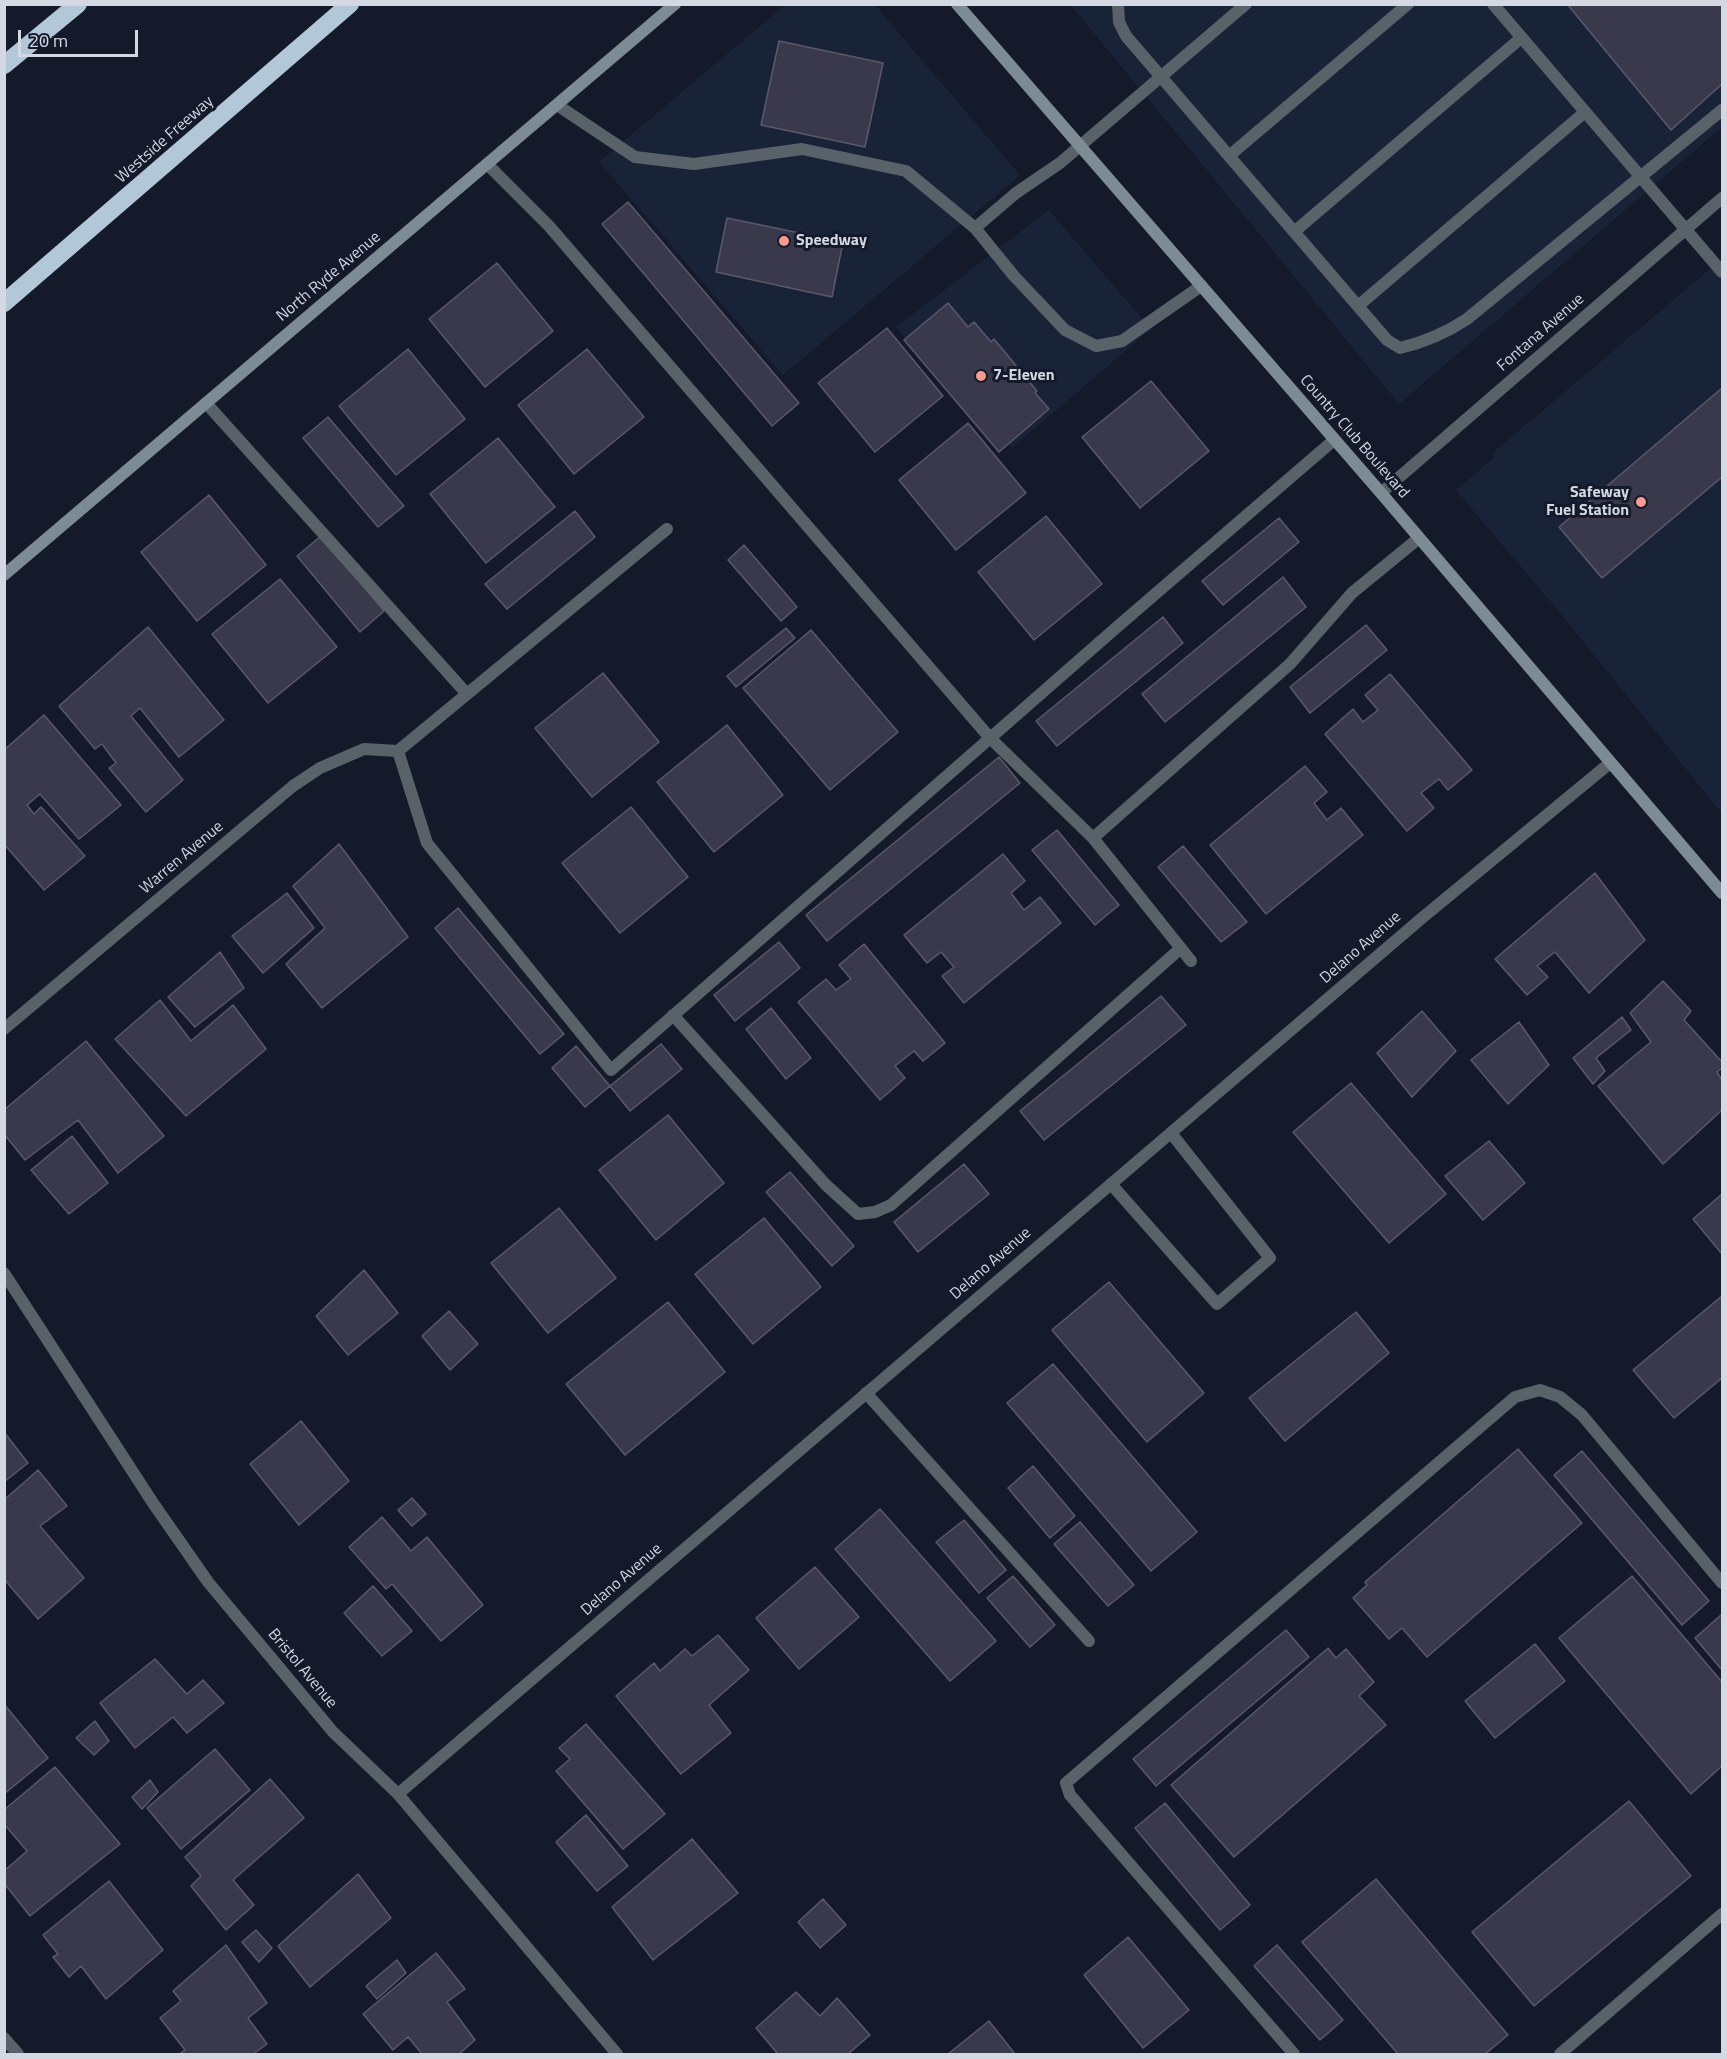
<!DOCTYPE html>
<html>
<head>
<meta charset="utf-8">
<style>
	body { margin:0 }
	#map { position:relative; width:1727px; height:2059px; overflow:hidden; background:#141a2a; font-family:"Titillium Web",sans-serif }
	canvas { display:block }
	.frame { position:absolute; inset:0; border:6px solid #d3d8e3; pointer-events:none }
	.scale { position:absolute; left:18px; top:30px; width:120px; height:27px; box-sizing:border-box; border:3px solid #d3d8e3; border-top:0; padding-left:8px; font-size:18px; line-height:21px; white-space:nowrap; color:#d3d8e3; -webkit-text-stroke:4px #141a2a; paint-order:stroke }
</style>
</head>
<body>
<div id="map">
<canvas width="1727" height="2059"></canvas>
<div class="frame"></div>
<div class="scale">20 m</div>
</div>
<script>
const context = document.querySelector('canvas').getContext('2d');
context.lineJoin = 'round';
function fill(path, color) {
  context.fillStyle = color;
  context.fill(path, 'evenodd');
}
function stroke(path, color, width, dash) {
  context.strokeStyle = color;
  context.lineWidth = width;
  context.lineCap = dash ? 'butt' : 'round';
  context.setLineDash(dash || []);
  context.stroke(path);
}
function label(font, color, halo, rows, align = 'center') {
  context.font = font + ' "Titillium Web",sans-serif';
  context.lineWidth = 6;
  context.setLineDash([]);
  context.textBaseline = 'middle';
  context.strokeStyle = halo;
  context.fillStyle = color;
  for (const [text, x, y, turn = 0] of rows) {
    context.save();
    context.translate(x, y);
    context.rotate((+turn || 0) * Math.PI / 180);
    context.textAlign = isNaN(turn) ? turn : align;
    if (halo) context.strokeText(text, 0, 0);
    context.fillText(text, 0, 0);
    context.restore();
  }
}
fill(new Path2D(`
	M874 4 1020 175 783 375 599 162 785 5Z
	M1071 5H1722V127L1399 404Z
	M1049 210 1151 329 1012 448 963 406 896 327Z
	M1722 259V814L1561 614 1456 490 1494 458 1495 451Z`), '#192338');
const building = new Path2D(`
	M1567 4H1722V84L1671 130Z
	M779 41 883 63 865 147 761 125Z
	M628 202 799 403 772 426 602 224Z
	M727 218 843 242 832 297 716 272Z
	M497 263 553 331 485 387 429 319Z
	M948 303 968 327 974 322 991 342 994 339 1037 391 1035 393 1049 409 999 452 904 340Z
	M887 328 943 396 875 452 818 383Z
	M408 349 465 419 396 475 339 406Z
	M587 349 644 417 574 474 518 405Z
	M1151 381 1209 451 1140 508 1082 437Z
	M1722 388V477L1602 578 1559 527Z
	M328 417 404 506 378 527 303 438Z
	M968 423 1026 493 956 550 899 480Z
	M498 438 555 507 486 563 430 494Z
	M209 495 266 565 197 621 141 552Z
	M575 511 595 537 507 609 485 584Z
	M1046 516 1102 584 1034 640 978 572Z
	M1279 518 1299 542 1223 605 1202 581Z
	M321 536 384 611 360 632 297 556Z
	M744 545 797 607 781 621 728 560Z
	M1283 577 1306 607 1165 722 1142 694Z
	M280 579 337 647 268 703 212 634Z
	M1163 617 1183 643 1057 746 1036 721Z
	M1366 625 1387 650 1310 713 1290 687Z
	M148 627 224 720 179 757 140 708 131 716 183 780 146 812 109 768 116 763 102 744 95 749 59 706Z
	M786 628 795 638 736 687 727 676Z
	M811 630 898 732 830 790 743 688Z
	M603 673 659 742 592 797 535 728Z
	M1390 674 1472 770 1448 790 1439 779 1421 793 1434 808 1407 831 1325 734 1353 709 1363 722 1378 710 1365 695Z
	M44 715 121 805 79 839 40 794 27 805 34 814 41 807 85 856 44 890 4 844V750Z
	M727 725 783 795 714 852 657 782Z
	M999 757 1020 783 827 941 806 915Z
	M1305 766 1327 792 1314 803 1327 820 1341 808 1363 835 1266 914 1210 845Z
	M631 807 688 877 620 933 562 863Z
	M1057 830 1119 905 1095 925 1032 850Z
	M339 844 408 937 322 1008 286 964 325 928 293 886Z
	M1183 846 1247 922 1221 942 1158 867Z
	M1003 854 1025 881 1011 893 1024 910 1040 897 1061 923 964 1003 942 976 954 967 941 952 927 963 904 935Z
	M1595 873 1645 940 1589 993 1555 952 1537 966 1548 977 1527 995 1495 959Z
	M287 893 314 928 263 973 232 936Z
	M458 908 564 1034 540 1054 435 928Z
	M779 942 800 968 735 1021 714 995Z
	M864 944 945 1043 923 1061 914 1051 895 1066 905 1078 880 1100 798 1002 826 979 836 990 851 979 839 965Z
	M220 952 244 988 195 1027 168 997Z
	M1663 981 1691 1011 1684 1020 1722 1062V1068L1717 1072 1722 1080V1110L1663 1164 1598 1086 1651 1042 1630 1013Z
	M1161 996 1186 1025 1044 1140 1020 1111Z
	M160 1000 191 1041 233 1005 266 1049 186 1116 115 1039Z
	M771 1008 811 1058 786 1079 746 1029Z
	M1422 1011 1456 1051 1412 1097 1377 1053Z
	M1622 1017 1631 1030 1596 1058 1605 1071 1593 1084 1573 1058Z
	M1519 1022 1549 1065 1508 1104 1471 1060Z
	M86 1041 164 1136 118 1173 78 1120 25 1160 4 1134V1110Z
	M661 1044 682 1069 630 1111 610 1086Z
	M576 1046 610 1086 585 1107 552 1068Z
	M1351 1083 1446 1194 1389 1243 1293 1132Z
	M668 1115 724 1183 656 1240 599 1170Z
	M72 1136 108 1183 69 1214 31 1170Z
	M1489 1141 1525 1183 1483 1220 1445 1176Z
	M964 1164 989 1194 918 1252 894 1222Z
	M790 1172 854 1246 832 1266 766 1192Z
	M1722 1194V1254L1693 1219Z
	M559 1208 616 1278 548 1333 491 1263Z
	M764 1218 821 1287 753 1344 695 1274Z
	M364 1270 398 1313 348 1355 316 1316Z
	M1109 1282 1204 1393 1147 1442 1052 1330Z
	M1722 1296V1378L1674 1418 1633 1370Z
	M668 1302 725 1372 625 1455 566 1384Z
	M449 1311 478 1344 450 1370 422 1336Z
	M1356 1312 1389 1353 1285 1441 1249 1398Z
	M1053 1364 1197 1532 1151 1571 1007 1403Z
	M301 1421 349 1481 299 1525 250 1464Z
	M4 1432 28 1463 4 1482Z
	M1518 1449 1582 1523 1427 1657 1402 1628 1389 1639 1353 1598 1367 1585 1365 1582Z
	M1582 1451 1709 1601 1682 1625 1554 1475Z
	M1033 1466 1075 1516 1050 1538 1008 1488Z
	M38 1470 67 1506 40 1526 84 1578 38 1619 4 1579V1500Z
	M412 1498 426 1514 412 1526 398 1510Z
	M880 1509 996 1641 950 1681 835 1549Z
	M382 1517 411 1551 427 1537 483 1605 441 1641 392 1584 386 1589 349 1547Z
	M964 1520 1006 1570 979 1593 936 1542Z
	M1080 1522 1134 1585 1108 1606 1054 1544Z
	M815 1567 859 1617 799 1669 756 1618Z
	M1013 1576 1055 1625 1030 1647 987 1598Z
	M1632 1576 1722 1682V1766L1691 1794 1559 1638Z
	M373 1586 412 1631 382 1656 344 1613Z
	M1721 1615 1722 1617V1670L1695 1638Z
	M1286 1630 1309 1657 1156 1786 1133 1759Z
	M718 1635 749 1670 709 1705 731 1733 681 1774 616 1696 654 1663 660 1671 685 1649 692 1656Z
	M1535 1644 1565 1681 1495 1738 1465 1701Z
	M1328 1648 1336 1658 1346 1649 1374 1682 1359 1696 1386 1725 1234 1857 1171 1785Z
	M155 1659 187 1694 203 1680 224 1703 187 1733 173 1717 135 1748 100 1703Z
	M4 1704 48 1758 4 1794Z
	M95 1721 109 1741 94 1755 76 1738Z
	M586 1724 665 1814 623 1849 556 1771 570 1759 559 1748Z
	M215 1749 250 1790 181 1849 147 1808Z
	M55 1767 120 1844 30 1916 4 1883V1871L27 1851 4 1824V1810Z
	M270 1779 304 1818 233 1880 254 1905 226 1930 191 1886 201 1876 185 1857Z
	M150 1780 158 1792 142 1809 132 1797Z
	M1629 1801 1691 1876 1534 2006 1472 1932Z
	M1165 1803 1250 1905 1220 1930 1135 1828Z
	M586 1815 628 1866 597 1891 556 1842Z
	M692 1839 738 1893 653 1960 612 1907Z
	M358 1874 391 1918 310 1987 278 1946Z
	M1376 1879 1508 2035 1485 2054H1398L1302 1942Z
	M109 1881 163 1950 106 1999 81 1966 69 1977 53 1957 58 1954 43 1935Z
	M823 1899 846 1925 820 1948 798 1922Z
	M256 1930 272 1948 259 1962 242 1942Z
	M1128 1937 1189 2010 1143 2048 1084 1975Z
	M226 1945 267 2003 248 2018 267 2044 253 2054H179L185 2050 160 2018 181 2001 173 1991Z
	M1277 1945 1343 2020 1320 2040 1254 1966Z
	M436 1953 465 1989 447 2002 475 2040 459 2054H422L408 2037 393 2050 363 2014Z
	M397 1960 406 1973 377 1999 366 1986Z
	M796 1992 820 2016 837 1998 870 2035 848 2054H778L756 2028Z
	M989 2021 1015 2054H948Z`);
fill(building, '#3a384b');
stroke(building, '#5b586d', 1.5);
stroke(new Path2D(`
	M1118 4 1119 22 1126 36 1387 340 1400 348C1425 342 1446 333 1467 319L1722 110
	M1493 4 1722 272
	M557 105 635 157 694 164 802 149 906 171 975 228 1016 193 1060 163 1246 4
	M1229 156 1408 4
	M487 164 549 226 990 738 1093 838
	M975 228 1014 276 1065 330 1096 346 1122 341 1201 286
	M1294 232 1521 38
	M1358 306 1585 112
	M206 403 467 694
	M667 529 398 751 427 843 611 1070 1117 627 1334 440
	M1191 961 1093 838 1290 664 1352 593 1419 538
	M673 1015 826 1185 858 1214 875 1212 891 1205 1181 948
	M1111 1184 1217 1304 1270 1258 1171 1133
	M866 1393 1089 1641`), '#596268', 12);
stroke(new Path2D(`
	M1381 493 1722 198
	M4 1029 293 786 320 768 364 749 398 751
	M4 1273 153 1503 208 1582 333 1732 398 1794 617 2054
	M398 1794 1422 918 1610 763
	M4 2038 18 2054
	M1294 2054 1070 1795 1066 1783 1515 1397 1540 1390 1560 1397 1582 1415 1722 1583
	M1560 2054 1722 1914`), '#596268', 12);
stroke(new Path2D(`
	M957 4 1381 493 1722 893
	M4 575 675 4`), '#7d8b95', 12);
stroke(new Path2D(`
	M4 65 78 4
	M4 303 350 4`), '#b2c7d8', 18);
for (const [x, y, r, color] of [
	[784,241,6,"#f59c90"],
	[981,376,6,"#f59c90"],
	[1641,502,6,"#f59c90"]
]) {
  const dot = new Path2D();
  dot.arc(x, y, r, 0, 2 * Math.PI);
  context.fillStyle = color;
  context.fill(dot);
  stroke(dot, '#141a2a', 2);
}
label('16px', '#d3d8e3', '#141a2a', [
	["Westside Freeway",165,140,-41],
	["North Ryde Avenue",329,277,-40],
	["Fontana Avenue",1541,333,-41],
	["Country Club Boulevard",1354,437,49],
	["Warren Avenue",182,858,-40],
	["Delano Avenue",1361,948,-41],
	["Delano Avenue",991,1264,-41],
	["Delano Avenue",622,1580,-41],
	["Bristol Avenue",302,1669,50]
]);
label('bold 16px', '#d3d8e3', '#141a2a', [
	["Speedway",796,241],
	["7-Eleven",993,376],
	["Safeway",1629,493,"right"],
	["Fuel Station",1629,511,"right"]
], 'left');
</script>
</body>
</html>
